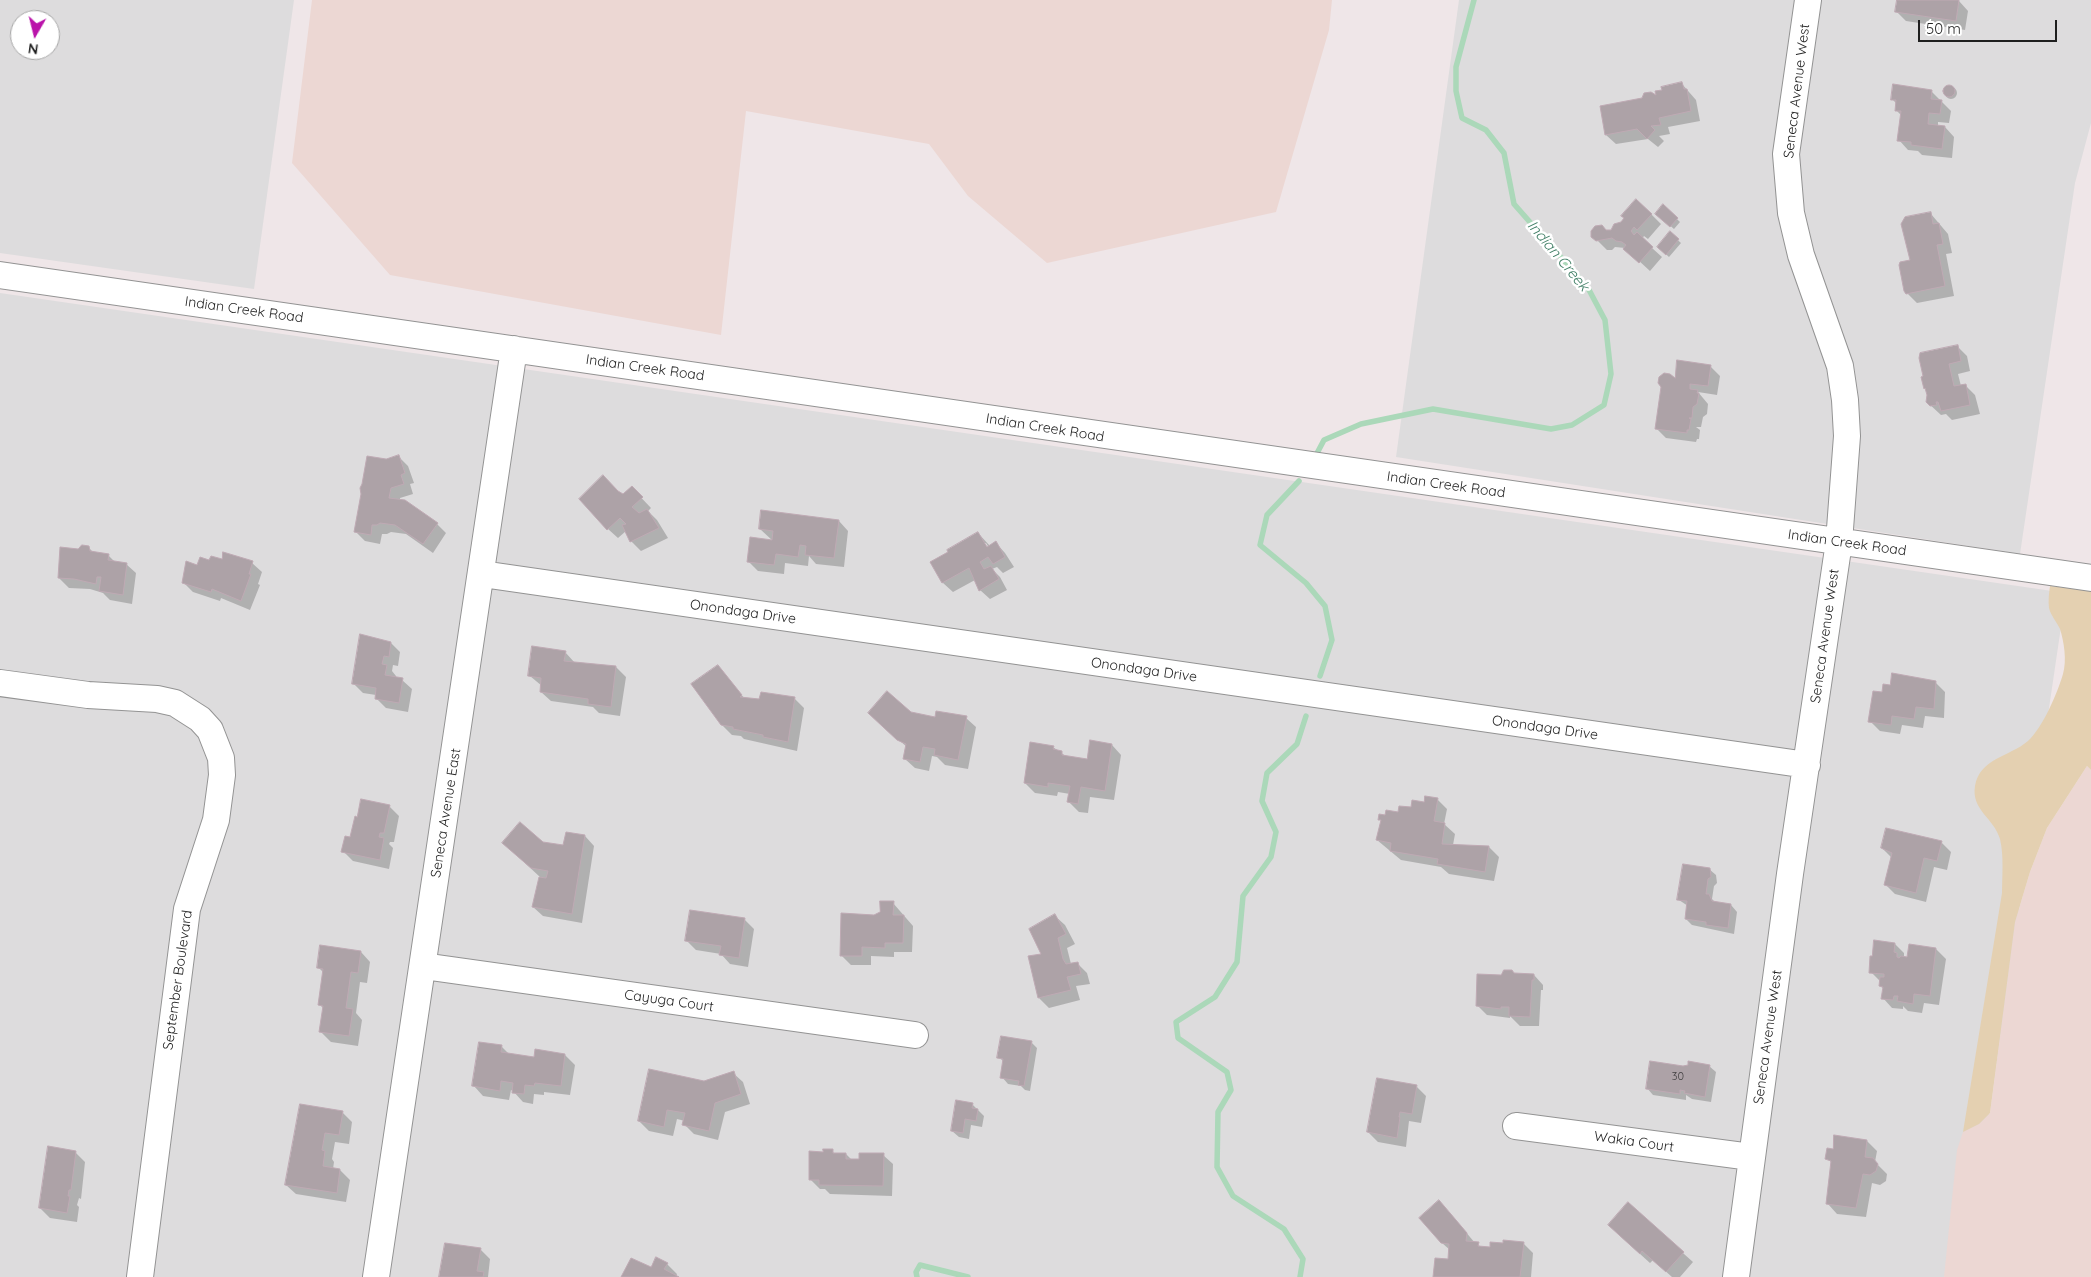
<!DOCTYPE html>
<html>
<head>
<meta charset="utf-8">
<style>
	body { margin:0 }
	#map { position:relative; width:2091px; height:1277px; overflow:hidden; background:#efe6e8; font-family:Quicksand,sans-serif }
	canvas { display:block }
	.north { position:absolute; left:10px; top:10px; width:50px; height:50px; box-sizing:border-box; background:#fff; border:1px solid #a5a5a5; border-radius:50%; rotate:188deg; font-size:14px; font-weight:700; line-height:20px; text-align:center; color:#1f1f1f }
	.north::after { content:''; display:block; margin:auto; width:18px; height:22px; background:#ba13aa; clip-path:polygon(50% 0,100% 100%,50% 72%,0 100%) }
	.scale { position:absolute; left:1918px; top:20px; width:139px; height:22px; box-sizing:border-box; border:2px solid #1f1f1f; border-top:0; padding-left:6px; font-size:15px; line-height:18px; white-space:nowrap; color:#1f1f1f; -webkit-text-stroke:4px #fff; paint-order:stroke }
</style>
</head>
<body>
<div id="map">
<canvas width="2091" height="1277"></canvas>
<div class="north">N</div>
<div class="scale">50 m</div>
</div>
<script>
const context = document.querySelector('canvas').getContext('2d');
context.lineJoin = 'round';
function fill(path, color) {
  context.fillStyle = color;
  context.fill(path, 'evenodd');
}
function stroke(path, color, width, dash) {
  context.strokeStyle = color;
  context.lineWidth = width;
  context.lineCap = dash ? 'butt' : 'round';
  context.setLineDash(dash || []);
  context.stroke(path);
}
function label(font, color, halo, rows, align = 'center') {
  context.font = font + ' Quicksand,sans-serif';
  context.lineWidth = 5;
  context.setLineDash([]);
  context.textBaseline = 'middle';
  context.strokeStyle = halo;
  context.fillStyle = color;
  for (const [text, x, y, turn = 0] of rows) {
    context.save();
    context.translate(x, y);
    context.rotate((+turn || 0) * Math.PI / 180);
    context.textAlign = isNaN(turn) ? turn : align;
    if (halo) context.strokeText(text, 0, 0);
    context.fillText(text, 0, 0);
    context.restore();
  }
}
fill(new Path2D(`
	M0 0H294L254 289 0 253ZM20 20H50V50H20Z
	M1459 0H2091V123L2075 183 2020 554 1396 457Z
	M0 293 2066 593 1965 1277H0Z`), '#dddcdd');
fill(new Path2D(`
	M312 0H1332L1329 30 1276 212 1047 263 968 196 929 144 746 111 721 335 390 275 292 163Z
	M2087 766 2091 770V1277H1944L1957 1150 1963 1132 1979 1124 1990 1113 2015 922 2030 872 2047 828Z`), '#ecd7d3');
fill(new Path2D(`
	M2050 586 2091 591V770L2087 766 2047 828 2030 872 2015 922 1990 1113 1979 1124 1963 1132 2002 893C2002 876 2004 856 2000 839 1994 818 1971 810 1975 786 1980 758 2009 757 2028 741 2043 727 2057 694 2063 674 2067 660 2064 642 2060 629 2057 622 2051 616 2049 608 2048 601 2049 593 2050 586Z`), '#e4d0b1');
fill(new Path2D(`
	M1898 0 1959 1 1968 11 1965 30 1906 21 1896 11Z
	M1682 84 1696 100 1700 121 1668 127 1670 134 1659 136 1664 141 1658 147 1648 139 1616 144 1606 135 1658 97Z
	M1945 93a6 6 0 1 1 12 0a6 6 0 1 1-12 0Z
	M1931 91 1951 111 1949 123 1938 122V126L1945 127 1954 137 1952 158 1922 155 1918 151 1908 150 1899 140 1902 116 1896 110 1897 104 1892 99Z
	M1663 206 1680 222 1674 229 1659 216Z
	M1651 214 1661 224 1648 239 1644 236 1642 239 1662 257 1650 271 1625 248 1615 247 1612 250H1607L1593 236 1607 231 1612 232Z
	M1931 214 1948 234 1952 253 1946 254 1954 296 1917 303 1905 291 1912 261Z
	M1670 233 1681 243 1669 257 1658 247Z
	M1957 346 1967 356 1970 371 1958 374 1961 386 1965 385 1975 395 1980 414 1952 420 1946 414 1941 415 1927 402 1928 395 1925 377Z
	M1710 366 1720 376 1717 395 1698 392 1708 404 1707 414 1703 417 1701 427H1696L1700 430 1699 439H1697L1696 442 1666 438 1656 428 1676 380Z
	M398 456 408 466 414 483 410 484 413 494 400 498V501L437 524 446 533 433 553 406 534 391 532 387 534H382L380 544 365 541 355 531 386 460Z
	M632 488 651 508 648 511 657 520 668 538 641 551 631 541 626 531 618 538 608 529 618 493 624 496Z
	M839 521 848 531 844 567 816 564 809 556 808 566 785 563 784 574 758 571 748 561 773 541 760 529Z
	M978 533 990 546 996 543 1005 553 1014 567 1003 573 997 567 992 569 1000 577 1007 590 990 599 980 590 975 580 953 592 943 583 932 563ZM983 543H986L991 551 989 553Z
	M88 547 94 553 108 555 115 562 126 564 136 573 132 604 110 600 103 593 90 589 69 588 59 578 79 551Z
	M210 562 252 563 262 572 258 584 260 585 250 610 221 598 220 601 193 592 183 582 198 567Z
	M361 636 391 643 400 652 398 666 393 665 392 671 396 676V679L402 680 412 689 408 712 386 708 376 698V695L363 693 353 683Z
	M565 652 575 663 616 667 626 677 620 716 599 713 593 707 551 701 541 692 542 686 530 676Z
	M718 667 745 699 760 701 794 698 804 708 797 751 744 739 741 736 732 735 722 725Z
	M1935 682 1945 692 1944 718 1925 716 1923 728 1902 725 1900 734 1880 731 1870 721 1883 694 1891 686Z
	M936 718H966L976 727 968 769 945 765 937 757 932 756 929 771 915 768 905 759 907 747 879 723Z
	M1112 745 1121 755 1114 800 1090 797 1088 813 1079 812 1069 802 1070 794 1058 792 1057 796 1035 793 1025 783 1053 747 1067 757 1088 760Z
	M1437 799 1447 809 1444 824 1455 834 1453 845 1489 847 1499 857 1494 881 1449 874 1441 867 1401 860 1377 840 1382 821 1380 819Z
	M389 806 399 816 394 842H390L389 844 393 848 389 869 353 861 343 851 351 839Z
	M585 836 594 846 582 923 543 916 533 907 540 877 513 852 542 843 564 847Z
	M1941 842 1951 852 1947 870 1934 867 1926 902 1895 894 1885 884 1892 858 1882 848Z
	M1709 869 1716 875 1717 883 1714 886 1712 899 1715 902 1731 905 1737 912 1734 934 1692 925 1686 919 1688 906 1679 900Z
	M893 903 913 926 912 952H894V957L871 956V965H851L841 955 874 916 881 913Z
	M1055 916 1065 925 1075 944 1067 948 1071 964 1077 963 1087 973 1090 984 1076 986 1080 1000 1049 1008 1039 998 1029 957 1043 955Z
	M744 919 754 929 748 967 730 964 721 954 696 950 687 941Z
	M1895 944 1904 953V958L1936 949 1946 959 1939 1005 1924 1003 1922 1013 1908 1011 1903 1006V1009L1892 1008 1883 998 1884 989 1880 986 1881 982 1871 972Z
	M361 952 370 962 367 983 360 982 356 1013 362 1020 358 1046 331 1042 321 1032 324 1009 320 1005 324 973 318 967Z
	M1514 974 1534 975 1543 985V990H1541L1539 1026H1520L1510 1016V1018L1487 1015 1477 1005 1502 976Z
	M1031 1042 1037 1048 1030 1091 1025 1090 1021 1086 1008 1084 1002 1077 1004 1062 999 1057Z
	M501 1046 509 1054 535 1058 565 1055 575 1065 570 1095 544 1092V1095L534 1094 533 1104 523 1102 513 1091 511 1090 509 1100 483 1096 474 1086Z
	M1709 1066 1716 1072 1711 1102 1692 1099 1686 1095V1100L1653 1095 1647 1088 1683 1067Z
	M733 1073 743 1082 750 1104 725 1112 718 1140 694 1134 684 1124 685 1121 677 1119 673 1136 649 1131 639 1121 704 1082Z
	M1417 1087 1426 1096 1421 1123 1409 1121 1406 1147 1378 1142 1368 1132Z
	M972 1104 984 1116 982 1127 971 1125 969 1139 959 1137 952 1131Z
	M301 1105 342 1112 352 1122 349 1144 335 1142 332 1159 334 1162 333 1169 340 1170 350 1180 346 1202 296 1194 286 1185Z
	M1867 1141 1877 1151 1875 1162 1887 1174 1886 1181 1880 1185 1872 1183 1866 1217 1837 1214 1828 1204 1832 1163 1827 1158 1834 1150Z
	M832 1151 835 1154H846L852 1160 883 1155 893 1164 892 1196 830 1194 825 1189H820L810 1179 825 1153Z
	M75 1152 85 1162 81 1199 79 1198 77 1205 79 1207 77 1222 50 1218 40 1208Z
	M1628 1204 1693 1262 1680 1277H1672L1653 1260 1650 1263 1619 1235Z
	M1449 1212 1475 1243 1483 1248 1491 1249 1504 1244 1523 1243 1533 1253 1531 1277H1435L1449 1260 1450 1250 1442 1243Z
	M446 1245 480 1249 490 1259 488 1277H440Z
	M667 1264 677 1274 676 1277H622Z`), '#0003');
stroke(new Path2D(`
	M1315 457 1324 440 1361 424 1433 409 1551 429 1572 425 1604 405 1611 374 1605 320 1588 288 1514 204 1504 153 1486 130 1462 118 1456 91V67L1474 0
	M1299 481 1267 515 1260 545 1306 583 1325 606 1332 640 1320 676
	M917 1277 916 1272 920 1265 968 1277
	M1300 1277 1303 1259 1284 1229 1233 1196 1217 1167 1218 1112 1231 1090 1227 1072 1178 1038 1176 1022 1215 997 1237 962 1243 896 1271 857 1276 832 1262 801 1267 773 1297 744 1306 716`), '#abd8b9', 5.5);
const building = new Path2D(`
	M1897 0H1959L1956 21 1895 12Z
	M1682 82 1684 89H1687L1691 111 1659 118 1661 125 1651 126 1655 130 1647 139 1637 129 1605 135 1600 106 1642 98 1644 93 1651 92 1656 95 1655 91 1662 90 1661 87Z
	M1893 84 1932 90 1931 99 1942 100 1940 114 1929 113 1928 124 1945 126 1942 149 1911 145V142L1897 141 1901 111H1895L1896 100H1891Z
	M1943 91a6 6 0 1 1 12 0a6 6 0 1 1-12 0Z
	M1636 199 1652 214 1637 230 1634 227 1631 231 1634 235 1637 232 1653 247 1639 263 1623 249 1626 245 1622 242 1616 241 1612 238 1596 241 1591 237V231L1595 226 1602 225 1606 230H1611L1614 224 1621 222 1624 218 1621 216Z
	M1663 204 1678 218 1670 227 1655 214Z
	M1931 212 1933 224 1939 223 1943 244 1937 245 1945 286 1906 294 1904 291 1899 265 1900 262 1910 260 1901 224 1905 217Z
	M1670 231 1679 239 1666 255 1657 247Z
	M1958 345 1961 361 1949 364 1954 386 1966 384 1970 405 1941 411 1938 402H1936L1937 405 1930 406 1926 402 1927 395 1925 388 1924 389 1921 377 1923 376 1919 358 1920 353Z
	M1677 360 1711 365 1708 386 1690 384V389L1698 390 1697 393H1699L1697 404 1693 407 1692 418H1689L1691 419 1689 430H1687V433L1655 429 1661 387 1658 383 1659 377 1664 373 1670 374 1675 378Z
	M399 455 405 473 401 475 404 484 391 488 389 498 405 500 438 523 423 544 395 525 380 523 377 525H372L371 535 354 532 361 494 360 488 362 484 367 456 386 459Z
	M603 475 618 491 623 494 632 486 643 497 632 507 639 513 647 509 659 528 630 542 622 525 626 524 620 518 607 530 579 499Z
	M761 510 839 520 834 558 805 555 806 546 800 545 798 557 776 554 774 565 747 562 750 537 772 540 773 531 759 529Z
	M978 532 987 547 996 541 1005 557 993 564 988 557 980 562 984 569 991 566 999 579 979 591 969 568 942 583 930 562 948 552 947 550Z
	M82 545 89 546 90 551 109 554 108 560 127 563 123 595 99 591 101 577H97L96 584 74 579 58 578 60 547 78 549Z
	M223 552 253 561 249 574H251L241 601 212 589 211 592 182 583 186 561 197 565 200 557 209 560 211 556 222 559Z
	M360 634 391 642 389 657 384 656 382 664 387 665 385 675 403 678 399 703 375 699 376 688 352 684Z
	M532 646 566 651 564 661 616 666 611 707 588 704V699L540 692 541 678 528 676Z
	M718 665 742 695 740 697 759 699 761 692 795 697 788 742 763 737V735L733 729V727L721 725 691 684Z
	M1892 673 1936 681 1934 709 1916 707 1914 719 1892 716 1891 725 1868 722 1873 691 1882 692 1883 684 1890 685Z
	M887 691 911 712 935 717 936 711 967 716 958 760 934 755 935 749 923 747 920 762 903 759 906 744 897 740 868 713Z
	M1090 740 1112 744 1105 791 1081 787 1078 804 1067 802 1070 786 1048 783V787L1024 783 1030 742 1054 746 1053 749 1062 751V755L1087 759Z
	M1425 796 1438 798 1434 821 1445 823 1442 844 1489 846 1485 872 1437 864 1438 859 1390 851 1391 843 1376 840 1381 820H1378L1379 814 1385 815 1386 810 1398 812 1399 806 1411 807 1412 800 1424 802Z
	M361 799 390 805 384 833H380L379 837 384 838 380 860 341 852 345 836 350 837 355 816 357 817Z
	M520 822 543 842 563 845 566 832 585 835 572 914 532 907 539 877 546 878 548 871 531 868 502 843Z
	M1886 828 1942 841 1937 861 1924 858 1916 893 1884 885 1892 853 1881 848Z
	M1683 864 1710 868 1711 877 1708 879 1706 894H1709L1712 901 1731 904 1728 928 1706 925V922L1685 919 1687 901 1677 900Z
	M880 901H894L893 915H904L903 943H885V948L862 947V956H840L841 913 874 915 880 912Z
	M690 910 745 918 739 958 719 955 721 946 685 941Z
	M1055 914 1066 934 1058 938 1063 959 1066 964 1078 962 1081 974 1067 977 1071 990 1038 998 1028 956 1041 954 1029 929Z
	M1874 940 1895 943 1894 952 1897 953V957L1899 958 1901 956 1907 957 1909 944 1936 948 1930 996 1914 994 1913 1004 1897 1001 1898 996H1894L1893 1000 1881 999 1883 987 1879 986 1880 977H1884V974L1869 973 1870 956H1872Z
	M320 945 361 951 358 973 351 972 346 1008 353 1009 349 1036 319 1032 323 1006 318 1005 323 969 317 968Z
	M1504 970H1512L1514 973 1534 974V980H1532L1530 1017 1509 1016V1007H1501V1009L1476 1006 1477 974 1501 975Z
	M1001 1036 1032 1041 1024 1086 1018 1085 1019 1081 1000 1078 1003 1059 997 1058Z
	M479 1042 502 1045 501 1052 534 1057 535 1049 565 1054 561 1086 535 1083 534 1086 525 1085 524 1094 512 1093 513 1083 501 1081 500 1091 472 1086Z
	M1650 1061 1683 1066 1688 1065V1061L1710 1065 1705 1097 1684 1093 1685 1091 1680 1090V1094L1646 1089Z
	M649 1069 704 1081 734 1071 741 1094 715 1103 709 1131 682 1125 685 1113 667 1110 664 1127 638 1121Z
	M1377 1078 1417 1085 1412 1114 1400 1112 1399 1117H1400L1397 1138 1367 1132Z
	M956 1100 973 1103 972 1108 978 1109 976 1121 965 1119 963 1133 951 1131Z
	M300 1104 343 1111 339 1135 325 1133 322 1150 325 1151 323 1166 340 1169 337 1193 285 1185Z
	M1834 1135 1867 1140 1865 1157 1873 1158 1878 1164 1876 1171 1870 1175 1863 1174 1856 1208 1826 1204 1831 1161 1825 1159 1827 1148 1833 1149Z
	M48 1146 76 1151 71 1190H69L68 1196H70L67 1213 39 1208Z
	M823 1149H833V1153H846V1159H859V1153H884L883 1186 819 1185V1180H809V1151L823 1152Z
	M1439 1200 1467 1233 1466 1241 1479 1242 1478 1246 1490 1247V1242L1503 1243V1240L1524 1242 1520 1277H1433L1435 1258 1448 1259 1449 1244 1441 1243 1419 1218Z
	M1628 1202 1684 1252 1666 1272 1642 1251 1640 1254 1608 1225Z
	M445 1243 481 1248 477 1271 484 1272 483 1277H439Z
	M656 1257 668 1263 664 1269 679 1277H621L631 1258 651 1267Z`);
fill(building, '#ada2a7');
stroke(building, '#bfaab4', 1);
const minor = new Path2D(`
	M0 275C697 375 1393 481 2091 578
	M482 574 1807 765
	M0 683 88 695 157 699 175 703 200 719 210 730 221 758 222 775 216 820 187 909 140 1277
	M423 966 915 1035
	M1516 1126 1751 1157
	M376 1277 514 349
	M1736 1277 1790 874 1839 542 1847 436 1845 400 1840 366 1801 255 1791 213 1786 154 1808 0`);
stroke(minor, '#939393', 28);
stroke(minor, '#fff', 26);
label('11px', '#424041', null, [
	["30",1678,1077]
]);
label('14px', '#1f1f1f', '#fff', [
	["Seneca Avenue West",1797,91,-83],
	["Indian Creek Road",244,310,8],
	["Indian Creek Road",645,368,8],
	["Indian Creek Road",1045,428,9],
	["Indian Creek Road",1446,485,8],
	["Indian Creek Road",1847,543,8],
	["Onondaga Drive",743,612,8],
	["Seneca Avenue West",1825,636,-82],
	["Onondaga Drive",1144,670,8],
	["Onondaga Drive",1545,728,8],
	["Seneca Avenue East",446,813,-81],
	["September Boulevard",178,980,-82],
	["Cayuga Court",669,1001,8],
	["Seneca Avenue West",1768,1037,-82],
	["Wakia Court",1634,1142,8]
]);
label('italic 15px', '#438068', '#fff', [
	["Indian Creek",1558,256,50]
]);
</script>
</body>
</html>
